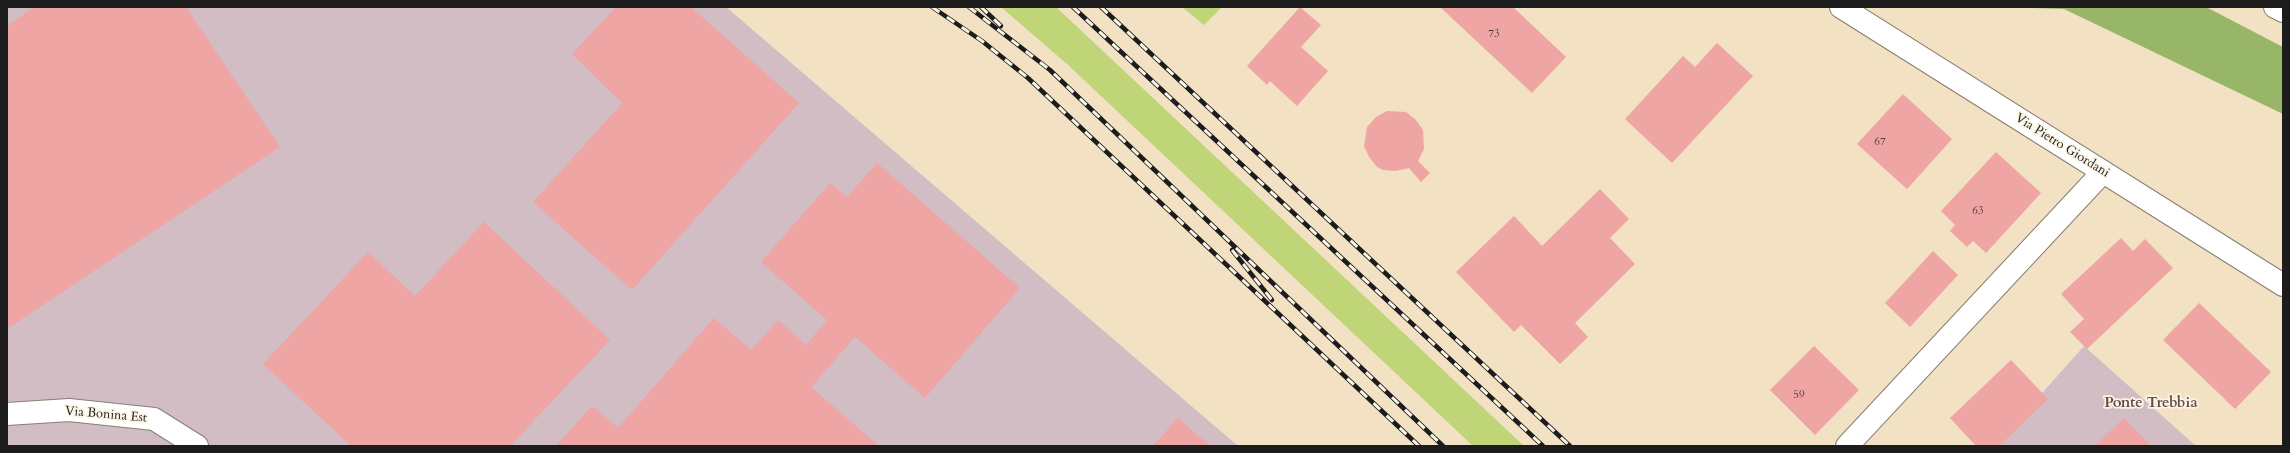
<!DOCTYPE html>
<html>
<head>
<meta charset="utf-8">
<style>
  body { margin:0 }
  #map { position:relative; width:2290px; height:453px; overflow:hidden; background:#f2e1c3; font-family:Cardo,serif }
  canvas { display:block }
  .frame { position:absolute; inset:0; border:8px solid #1c1c1c; pointer-events:none }
</style>
</head>
<body>
<div id="map">
<canvas width="2290" height="453"></canvas>
<div class="frame"></div>
</div>
<script>
const ctx = document.querySelector('canvas').getContext('2d');
ctx.lineJoin = 'round';
function fillPath(path, color) {
  ctx.fillStyle = color;
  ctx.fill(path, 'evenodd');
}
function shape(rows) {
  const path = new Path2D();
  for (const r of rows) {
    path.moveTo(r[0], r[1]);
    for (let i = 2; i < r.length; i += 2) path.lineTo(r[i], r[i + 1]);
  }
  return path;
}
function trace(path, color, width, dash) {
  ctx.strokeStyle = color;
  ctx.lineWidth = width;
  ctx.lineCap = dash ? 'butt' : 'round';
  ctx.setLineDash(dash || []);
  ctx.stroke(path);
}
function label(font, color, halo, rows, align = 'center') {
  ctx.font = font + ' Cardo,serif';
  ctx.lineWidth = 3.5;
  ctx.setLineDash([]);
  ctx.textBaseline = 'middle';
  ctx.strokeStyle = halo;
  ctx.fillStyle = color;
  for (const [text, x, y, turn = 0] of rows) {
    ctx.save();
    ctx.translate(x, y);
    ctx.rotate((+turn || 0) * Math.PI / 180);
    ctx.textAlign = isNaN(turn) ? turn : align;
    if (halo) ctx.strokeText(text, 0, 0);
    ctx.fillText(text, 0, 0);
    ctx.restore();
  }
}
fillPath(shape([
  [7,7,726,7,1238,446,7,446],
  [2084,346,2196,446,1995,446]
]), '#d2bdc5');
fillPath(shape([
  [1001,7,1056,7,1524,446,1473,446,1067,64],
  [1182,7,1222,7,1204,25]
]), '#c0d478');
fillPath(shape([
  [2001,7,2206,7,2283,47,2283,114,2064,9]
]), '#98b668');
fillPath(shape([
  [34,7,186,7,280,147,7,329,7,26],
  [616,7,691,7,799,103,632,290,533,202,622,103,572,54],
  [1300,7,1321,25,1301,47,1328,71,1297,106,1270,81,1267,85,1247,66],
  [1440,7,1513,7,1566,57,1532,93],
  [1717,43,1753,76,1672,163,1625,119,1683,56,1695,67],
  [1903,94,1952,139,1907,189,1857,144],
  [1387,111,1406,112,1416,120,1423,130,1424,149,1418,161,1430,173,1421,182,1409,168,1396,171,1383,170,1377,167,1369,157,1364,146,1367,127,1376,117],
  [1996,152,2041,193,1986,253,1973,241,1967,247,1950,231,1955,225,1941,211],
  [877,163,1020,288,925,398,855,337,811,387,879,446,556,446,592,406,618,428,714,318,751,350,778,320,806,345,827,320,761,262,830,183,847,197],
  [1600,189,1629,219,1610,238,1635,264,1575,323,1588,337,1560,364,1521,325,1514,332,1456,272,1514,216,1542,246],
  [484,222,610,340,510,446,351,446,263,364,368,252,415,296],
  [2121,238,2133,251,2145,239,2173,268,2087,349,2070,332,2084,319,2061,294],
  [1933,251,1958,275,1910,327,1885,303],
  [2199,303,2271,372,2235,409,2163,340],
  [1814,346,1859,390,1815,435,1770,390],
  [2011,360,2048,399,1999,446,1976,446,1950,418],
  [1178,418,1210,446,1153,446],
  [2124,418,2151,446,2095,446,2104,437]
]), '#eea5a4');
const minor = shape([
  [1841,7,2283,285],
  [7,414,69,410,154,419,197,446],
  [1847,446,2103,172]
]);
const major = shape([
  [2275,7,2283,11]
]);
trace(minor, '#877e70', 24);
trace(major, '#877e70', 24);
trace(minor, '#fff', 22);
trace(major, '#fff', 22);
const rail = shape([
  [932,7,982,41,1028,78,1419,446],
  [969,7,1050,70,1443,446],
  [981,7,1001,26],
  [1073,7,1543,446],
  [1101,7,1570,446],
  [1232,250,1272,300]
]);
trace(rail, '#1c1c1c', 4.5);
trace(rail, '#fcf5e5', 3, [9]);
label('11px', '#503e3e', null, [
  ["73",1494,34],
  ["67",1880,142],
  ["63",1978,211],
  ["59",1799,395]
]);
label('13px', '#1c1c1c', '#fcf5e5', [
  ["Via Pietro Giordani",2062,146,32],
  ["Via Bonina Est",106,415,5]
]);
label('bold 15px', '#664c4c', '#fcf5e5', [
  ["Ponte Trebbia",2151,404]
]);
</script>
</body>
</html>
